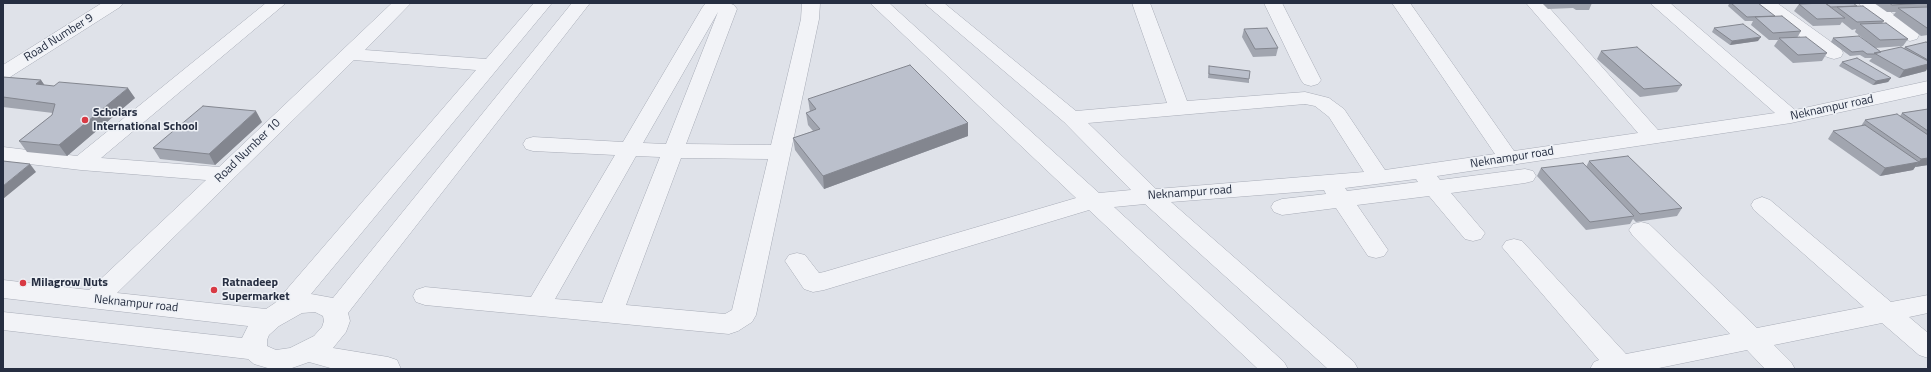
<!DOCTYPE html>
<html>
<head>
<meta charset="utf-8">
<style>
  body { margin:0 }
  #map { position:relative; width:1931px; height:372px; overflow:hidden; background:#dfe2e9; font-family:"Titillium Web",sans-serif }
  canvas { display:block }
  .frame { position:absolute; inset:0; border:4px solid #262e41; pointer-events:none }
</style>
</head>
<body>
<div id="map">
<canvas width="1931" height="372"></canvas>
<div class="frame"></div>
</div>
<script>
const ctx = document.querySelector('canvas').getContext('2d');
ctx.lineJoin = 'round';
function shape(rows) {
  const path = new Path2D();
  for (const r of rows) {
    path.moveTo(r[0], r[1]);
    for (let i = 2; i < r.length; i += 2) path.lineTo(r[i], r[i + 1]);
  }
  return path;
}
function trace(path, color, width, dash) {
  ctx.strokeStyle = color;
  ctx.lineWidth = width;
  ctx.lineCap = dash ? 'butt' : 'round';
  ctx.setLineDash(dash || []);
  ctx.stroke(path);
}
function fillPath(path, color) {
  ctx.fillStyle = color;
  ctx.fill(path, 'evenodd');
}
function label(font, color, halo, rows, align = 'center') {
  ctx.font = font + ' "Titillium Web",sans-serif';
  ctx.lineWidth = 3;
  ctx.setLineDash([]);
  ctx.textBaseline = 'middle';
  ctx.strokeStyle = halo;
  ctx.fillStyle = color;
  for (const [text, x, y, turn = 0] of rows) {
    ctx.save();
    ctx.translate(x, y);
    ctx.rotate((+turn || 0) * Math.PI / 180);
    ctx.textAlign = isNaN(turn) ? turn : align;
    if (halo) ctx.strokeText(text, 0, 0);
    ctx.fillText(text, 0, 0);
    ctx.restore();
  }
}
const minor = shape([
  [102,3,123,3,120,7,10,77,3,79,3,65,102,3],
  [266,3,286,3,101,158,219,167,392,3,411,3,365,50,486,59,534,3,552,3,311,294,333,298,572,3,590,3,348,313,350,321,346,332,333,348,388,357,397,360,401,369,334,369,309,362,292,368,271,369,254,364,248,359,3,330,3,312,242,338,248,326,3,298,3,280,89,290,206,180,81,170,3,161,3,147,77,156,266,3],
  [354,60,476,70,275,303,266,309,117,293,354,60],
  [315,312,323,316,324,321,322,327,314,336,290,348,276,350,267,346,267,340,269,335,279,326,302,313,315,312],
  [710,3,728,3,734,5,737,9,686,144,771,145,801,19,802,3,820,3,819,19,756,315,752,322,738,331,729,334,425,305,416,302,413,296,416,290,425,287,531,297,615,155,533,151,526,149,523,144,526,139,533,137,623,142,702,8,705,4,710,3],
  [718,12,666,144,643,143,718,12],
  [636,156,660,157,602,303,555,299,636,156],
  [681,158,768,159,732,310,725,314,626,305,681,158],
  [870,3,889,3,1099,193,1131,190,1064,122,924,3,944,3,1076,111,1167,103,1132,3,1150,3,1187,101,1305,92,1329,98,1344,109,1385,170,1495,154,1392,3,1410,3,1514,151,1638,133,1526,3,1545,3,1658,130,1775,113,1650,3,1670,3,1795,110,1928,81,1928,93,1791,123,1437,176,1440,180,1525,169,1533,171,1536,176,1533,181,1525,183,1451,193,1485,233,1481,239,1473,241,1465,239,1429,196,1357,205,1388,250,1384,256,1376,258,1368,256,1336,208,1282,215,1274,212,1271,207,1274,202,1282,199,1326,194,1324,190,1171,202,1354,362,1358,369,1328,369,1145,204,1114,207,1284,362,1288,369,1258,369,1089,210,824,290,813,292,804,289,785,261,789,255,797,253,805,255,819,273,824,272,1076,198,870,3],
  [1305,104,1315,106,1329,117,1364,172,1156,189,1088,123,1305,104],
  [1416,179,1418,182,1347,191,1345,188,1416,179],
  [1264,3,1282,3,1321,80,1318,84,1311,86,1304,84,1301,80,1264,3],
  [1757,3,1777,3,1841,49,1843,53,1841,57,1834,59,1827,57,1760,7,1757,3],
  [1858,3,1878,3,1917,31,1919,35,1917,39,1910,41,1903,39,1858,3],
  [1762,197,1770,200,1891,302,1928,295,1928,313,1909,317,1928,333,1928,358,1919,355,1882,323,1774,345,1791,362,1795,369,1765,369,1747,350,1654,369,1590,369,1594,362,1599,360,1502,247,1506,241,1514,239,1522,241,1626,354,1730,334,1633,236,1629,230,1633,224,1641,222,1649,224,1757,328,1864,307,1754,210,1751,205,1754,200,1762,197]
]);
trace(minor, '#a8acb7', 1);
fillPath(minor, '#f2f3f7');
fillPath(shape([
  [1542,3,1592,3,1589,10,1576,10,1573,8,1548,9],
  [1723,3,1758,3,1774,16,1801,31,1797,38,1827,53,1822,61,1793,63,1774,46,1778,40,1769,40,1751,25,1753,21,1745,21,1728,6,1729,4,1725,4],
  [1874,3,1928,3,1928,35,1921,36,1893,15,1896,12,1887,12],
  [1799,4,1857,6,1884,21,1882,23,1908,39,1903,46,1875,48,1881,52,1904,48,1905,47,1928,43,1928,70,1926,69,1926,71,1899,78,1869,61,1872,58,1865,58,1860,55,1850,56,1831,42,1833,38,1870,44,1855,32,1856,29,1852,30,1842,22,1840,25,1813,26,1794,11],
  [1714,28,1758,41,1730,45,1712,32],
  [1244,29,1278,48,1276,56,1253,57,1242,37],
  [1601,51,1682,85,1677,92,1640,97,1597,59],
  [1842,62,1891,78,1888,82,1873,85,1839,66],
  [1209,66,1249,79,1249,83,1208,78],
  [3,77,41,80,44,85,135,98,67,156,27,152,19,141,52,115,53,113,3,107],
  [808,99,968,123,968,136,824,189,795,150,793,138,813,131,808,125,806,113,810,112],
  [1928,109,1928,165,1915,167,1913,170,1880,176,1828,139,1833,131,1861,126,1865,120,1900,116,1902,113],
  [262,122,215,165,160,159,153,148],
  [1589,161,1682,208,1677,216,1636,222,1633,219,1630,224,1586,230,1537,176,1541,168,1586,167]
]), '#a1a5af');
fillPath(shape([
  [1761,37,1758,41,1730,45,1732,41],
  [1928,64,1928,67,1926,71,1899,78,1904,70],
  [1891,78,1888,82,1873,85,1876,81],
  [41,80,48,90,36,84],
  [128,88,135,98,67,156,59,145],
  [256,111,262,122,215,165,209,154],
  [968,123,968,136,824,189,823,176],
  [1928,158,1928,165,1915,167,1921,159],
  [1919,162,1913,170,1880,176,1885,168],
  [30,164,36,172,3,199,3,186]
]), '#83868f');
const building = shape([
  [1731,3,1758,3,1775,16,1747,17,1731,3],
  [1825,3,1845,18,1817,19,1799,4,1825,3],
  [1825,3,1853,3,1857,6,1831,7,1825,3],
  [1889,3,1926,3,1892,5,1889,3],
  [1863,6,1884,21,1857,22,1837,7,1863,6],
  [1928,7,1928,28,1927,28,1898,8,1928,7],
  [1782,16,1801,31,1773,33,1755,17,1782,16],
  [1886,23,1908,39,1880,40,1860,24,1886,23],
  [1743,24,1761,37,1732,41,1714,28,1743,24],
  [1267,28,1278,48,1255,49,1244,29,1267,28],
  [1859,36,1881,52,1874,54,1867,54,1863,51,1852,52,1833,38,1859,36],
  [1806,37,1827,53,1798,55,1779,38,1806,37],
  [1926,42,1928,43,1928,60,1905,47,1926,42],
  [1637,47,1682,85,1644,89,1601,51,1637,47],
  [1901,47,1928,61,1928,64,1904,70,1874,53,1901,47],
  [1857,58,1891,78,1876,81,1842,62,1857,58],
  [910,65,968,123,823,176,793,138,820,129,806,113,816,109,808,99,910,65],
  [1209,66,1250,71,1249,79,1209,74,1209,66],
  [3,77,41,80,36,84,54,86,59,82,128,88,59,145,19,141,52,115,55,104,3,97,3,77],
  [203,106,256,111,209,154,153,148,203,106],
  [1928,109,1928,131,1902,113,1928,109],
  [1897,114,1928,135,1928,158,1921,159,1865,120,1897,114],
  [1865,125,1919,162,1885,168,1833,131,1865,125],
  [1628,156,1682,208,1640,214,1589,161,1628,156],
  [3,161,30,164,3,186,3,161],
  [1583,163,1634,216,1590,222,1541,168,1583,163]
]);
fillPath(building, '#bbc0cc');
trace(building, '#83868f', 1);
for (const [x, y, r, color] of [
  [85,120,4,"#d83a44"],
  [23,283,4,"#d83a44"],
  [214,290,4,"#d83a44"]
]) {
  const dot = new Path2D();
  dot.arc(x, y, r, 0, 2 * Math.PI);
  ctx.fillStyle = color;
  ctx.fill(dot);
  trace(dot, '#eef1f6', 1.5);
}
label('12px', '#262e41', '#eef1f6', [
  ["Road Number 9",59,38,-32],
  ["Neknampur road",1832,108,-12],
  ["Road Number 10",248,151,-44],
  ["Neknampur road",1512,158,-9],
  ["Neknampur road",1190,193,-4],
  ["Neknampur road",136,304,6]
]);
label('bold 12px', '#262e41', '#eef1f6', [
  ["Scholars",93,113],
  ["International School",93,127],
  ["Milagrow Nuts",31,283],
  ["Ratnadeep",222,283],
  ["Supermarket",222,297]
], 'left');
</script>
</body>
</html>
